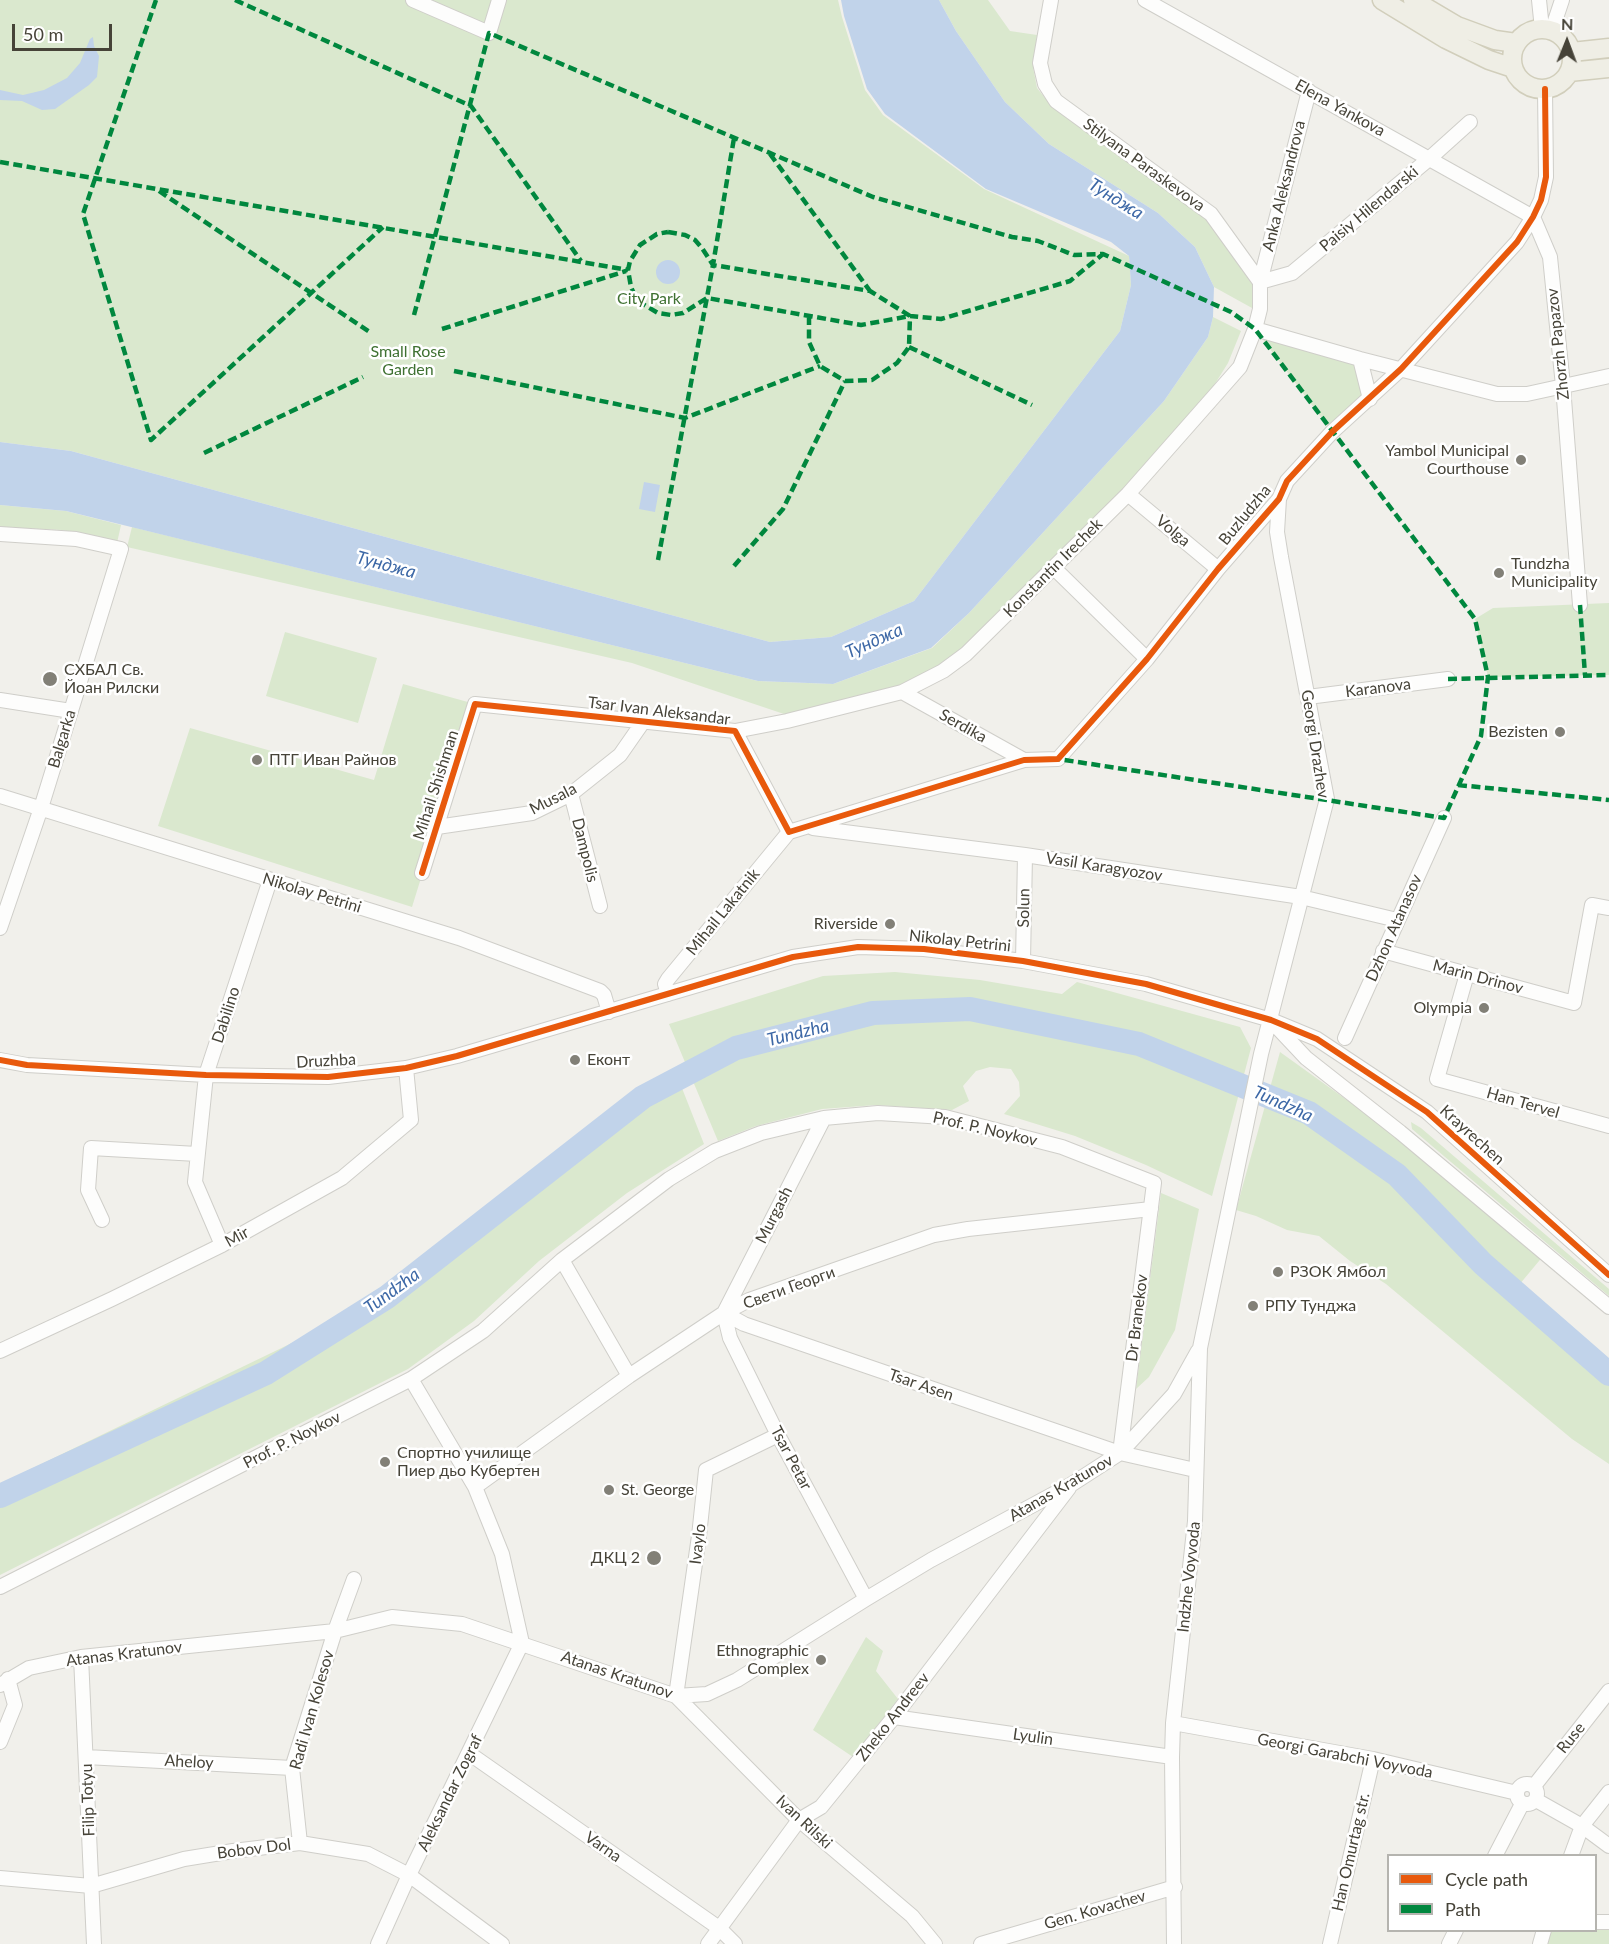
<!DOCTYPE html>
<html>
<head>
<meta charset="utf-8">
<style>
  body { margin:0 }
  #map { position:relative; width:1609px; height:1944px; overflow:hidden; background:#f1f0eb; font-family:Lato,sans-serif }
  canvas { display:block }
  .legend { position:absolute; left:1387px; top:1854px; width:210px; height:78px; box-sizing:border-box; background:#fff; border:2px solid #b5b4af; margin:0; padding:8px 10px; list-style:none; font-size:18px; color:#464338 }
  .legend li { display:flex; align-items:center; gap:12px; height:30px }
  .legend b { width:30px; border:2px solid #b5b4af }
  .north { position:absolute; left:1537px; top:12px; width:60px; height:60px; -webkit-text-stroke:4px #fff; paint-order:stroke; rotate:1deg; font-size:16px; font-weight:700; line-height:24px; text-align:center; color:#464338 }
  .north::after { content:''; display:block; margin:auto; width:21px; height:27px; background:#464338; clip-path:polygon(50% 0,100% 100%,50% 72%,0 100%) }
  .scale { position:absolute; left:12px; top:24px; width:100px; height:27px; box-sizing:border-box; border:3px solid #464338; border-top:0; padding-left:8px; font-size:18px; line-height:21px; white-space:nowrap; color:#464338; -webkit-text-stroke:4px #fff; paint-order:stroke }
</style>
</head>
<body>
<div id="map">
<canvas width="1609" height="1944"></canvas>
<ul class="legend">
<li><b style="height:8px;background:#e8590c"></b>Cycle path</li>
<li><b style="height:8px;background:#00873e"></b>Path</li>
</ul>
<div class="north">N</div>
<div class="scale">50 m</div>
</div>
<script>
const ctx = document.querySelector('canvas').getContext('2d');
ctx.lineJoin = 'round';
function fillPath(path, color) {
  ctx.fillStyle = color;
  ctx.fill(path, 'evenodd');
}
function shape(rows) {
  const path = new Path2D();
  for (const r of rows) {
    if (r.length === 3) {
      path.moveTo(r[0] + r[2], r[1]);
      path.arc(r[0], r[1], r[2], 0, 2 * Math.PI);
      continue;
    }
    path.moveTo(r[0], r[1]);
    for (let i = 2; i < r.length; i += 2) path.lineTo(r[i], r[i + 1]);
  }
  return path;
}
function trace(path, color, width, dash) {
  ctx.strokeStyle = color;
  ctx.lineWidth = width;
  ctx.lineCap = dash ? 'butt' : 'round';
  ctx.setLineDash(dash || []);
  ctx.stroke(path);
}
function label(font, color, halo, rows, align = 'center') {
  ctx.font = font + ' Lato,sans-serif';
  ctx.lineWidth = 5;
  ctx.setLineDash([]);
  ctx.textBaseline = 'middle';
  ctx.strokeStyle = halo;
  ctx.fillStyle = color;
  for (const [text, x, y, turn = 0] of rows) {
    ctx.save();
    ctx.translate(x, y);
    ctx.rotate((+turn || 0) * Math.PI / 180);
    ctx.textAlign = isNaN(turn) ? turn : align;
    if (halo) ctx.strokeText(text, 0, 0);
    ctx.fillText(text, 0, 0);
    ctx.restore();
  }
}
fillPath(shape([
  [0,0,838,0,842,17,865,90,883,115,984,189,1129,256,1131,285,1120,331,914,601,831,637,770,642,71,451,0,442],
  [939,0,988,0,1010,31,1037,35,1033,67,1037,88,1053,108,1206,219,1252,284,1252,308,1214,287,1195,247,1158,213,1049,144,1005,102,956,31],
  [1213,317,1241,331,1228,363,1208,395,1126,489,964,650,909,684,787,715,632,663,127,547,132,527,758,681,833,684,932,648,969,613,1164,401,1208,337],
  [1255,329,1360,359,1370,399,1332,432],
  [0,505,66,511,121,525,117,543,62,530,0,527],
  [1609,603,1609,675,1488,677,1475,619,1493,608],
  [285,632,377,658,358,723,266,696],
  [403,684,475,704,412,907,158,826,190,728,374,780],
  [895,972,980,980,1062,994,1077,982,1240,1027,1251,1048,1212,1196,1146,1165,1075,1136,1004,1114,1020,1096,1019,1082,1011,1069,990,1067,976,1071,963,1086,969,1101,952,1110,876,1105,822,1109,756,1126,718,1141,669,1024,823,976],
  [1280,1052,1418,1151,1544,1255,1519,1285,1609,1364,1609,1464,1572,1439,1386,1284,1350,1261,1319,1236,1287,1230,1256,1216,1236,1210],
  [676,1073,704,1144,627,1193,539,1261,474,1321,408,1369,0,1575,0,1484,298,1340,389,1282,636,1092],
  [1411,1122,1421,1128,1609,1289,1609,1296,1412,1129],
  [1161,1193,1199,1209,1175,1330,1149,1377,1136,1389],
  [866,1637,883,1651,876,1671,898,1699,853,1757,813,1730],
  [1596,1922,1609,1922,1609,1944,1540,1944,1544,1931,1596,1930]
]), '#dae8ce');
fillPath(shape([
  [841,0,939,0,956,31,1005,102,1049,144,1158,213,1195,247,1214,287,1213,317,1208,337,1164,401,969,613,931,648,833,684,758,681,66,511,0,505,0,442,71,451,770,642,831,637,914,601,1120,331,1131,285,1129,256,1111,242,986,189,885,114,867,89,844,16],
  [93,37,94,46,99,56,97,77,89,85,55,109,42,110,22,101,0,100,0,90,23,95,44,90,67,78,80,63,90,39],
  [668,272,12],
  [644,482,660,485,655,512,639,509]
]), '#c1d3ea');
trace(shape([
  [0,1496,266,1373,387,1297,643,1097,736,1048,873,1013,970,1009,1139,1044,1309,1113,1397,1175,1483,1264,1609,1374]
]), '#c1d3ea', 24);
const minor = shape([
  [413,0,489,33,499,0],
  [1145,0,1533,217],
  [1539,0,1542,29],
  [1552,30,1562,0],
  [1533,217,1550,257,1563,386,1580,605],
  [1260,282,1292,273,1430,158,1470,122],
  [1260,282,1309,91],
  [1255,329,1360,359,1497,394,1527,394,1609,376],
  [1360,359,1370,399],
  [1128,494,1218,569],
  [0,534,76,539,121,549,41,808,0,928],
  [1054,568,1147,659],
  [902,692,1024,760],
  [1308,697,1448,679],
  [0,700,71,711],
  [735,731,787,721,902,692,943,671,966,654,1128,494,1240,367,1255,329,1260,309,1260,282,1211,214,1056,101,1045,84,1040,63,1051,0],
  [571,794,600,906],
  [0,796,459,938,600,991,604,995,609,1012],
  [437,827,532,813,571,794,620,755,643,722],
  [813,828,1025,855,1301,897,1397,920],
  [422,873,475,704,735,731,789,832,1024,760,1058,759,1147,659,1218,569,1279,499,1287,481,1332,432,1401,369,1517,242,1533,217,1541,200,1546,177,1545,89],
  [1383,951,1574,1003,1592,905,1609,908],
  [1023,961,1025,855],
  [1467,974,1437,1079,1609,1126],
  [668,994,665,984,668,979,789,832],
  [1274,1024,1306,1058,1400,1132,1609,1307],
  [1345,1038,1444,818],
  [0,1060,27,1065,206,1075,328,1077,406,1068,457,1056,793,957,858,947,924,949,1023,961,1146,984,1271,1020,1317,1039,1427,1112,1609,1275],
  [102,1220,88,1190,91,1148,197,1154],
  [222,1245,195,1182,206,1075,270,880],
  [562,1260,629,1376],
  [724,1313,744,1324,1120,1453,1195,1470],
  [724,1313,730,1338,778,1435,866,1599],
  [724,1313,824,1118],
  [0,1351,112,1299,222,1245,342,1178,411,1120,406,1068],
  [778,1435,706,1470,699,1536,676,1696,799,1820,912,1916,935,1944],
  [475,1487,629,1376,724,1313,749,1300,934,1235,968,1229,1151,1209],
  [0,1587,411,1379,483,1331,562,1260,669,1179,715,1151,761,1133,824,1118,878,1113,945,1117,1062,1147,1154,1183,1120,1453],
  [81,1657,94,1944],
  [0,1685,29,1668,81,1657,335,1631,392,1617,462,1624,676,1696,707,1694,737,1680,866,1599,931,1560,1072,1484,1120,1453,1174,1394,1198,1351],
  [894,1717,1172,1757],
  [1173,1723,1373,1759,1517,1793],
  [0,1742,15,1705,8,1679],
  [470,1754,719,1928,735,1944],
  [86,1757,292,1768],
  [1527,1794,10],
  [1534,1786,1609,1691],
  [1536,1800,1582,1826,1609,1846],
  [300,1843,292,1768,335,1631,354,1579],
  [1495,1856,1522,1804],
  [1571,1856,1582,1826,1609,1792],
  [0,1878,91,1886,184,1859,233,1851,300,1843,368,1854,409,1875,502,1944],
  [1596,1922,1609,1922],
  [378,1944,409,1875,522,1643,502,1554,475,1487,411,1379],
  [708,1944,799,1820,821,1807,894,1717,1069,1488],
  [981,1944,1175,1887],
  [1174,1944,1172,1757,1173,1723,1195,1521,1200,1348,1261,1054,1327,799,1281,557,1277,532,1279,499],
  [1330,1944,1373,1759],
  [1449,1944,1456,1930],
  [1540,1944,1544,1930]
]);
const major = shape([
  [1382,0,1446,39,1489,60,1513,68],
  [1413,0,1457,26,1495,40,1516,43],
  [1542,59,30],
  [1572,52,1609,48],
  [1569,72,1609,68]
]);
trace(minor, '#cfcec9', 16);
trace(major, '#d1cebb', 21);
trace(minor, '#fdfdfc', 14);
trace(major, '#efeee5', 18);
trace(shape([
  [156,0,83,214,151,440,383,227],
  [235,0,471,106,581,261],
  [770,154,870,291],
  [0,162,628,270],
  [159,191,371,333],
  [668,232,685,235,695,240,702,248,713,265,870,291,910,316,861,325,707,298,683,313,671,315,658,313,641,303,635,296,631,287,628,270,630,261,640,245,657,234,668,232],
  [414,315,489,33,873,197,1012,237,1038,241,1074,255,1103,254,1231,312,1255,329,1475,619,1488,677,1481,736,1444,818,1058,759],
  [809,316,809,342,820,366,845,381,872,380,897,363,909,347,910,316,941,319,1070,281,1103,254],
  [442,329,626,271],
  [909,347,1032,405],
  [454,371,685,418,820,366],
  [204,453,363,377],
  [658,560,713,265,734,138],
  [734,566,783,509,845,381],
  [1580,605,1585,675],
  [1448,679,1609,675],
  [1458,785,1609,800]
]), '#00873e', 4.5, [9, 4.5]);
trace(shape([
  [422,873,475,704,735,731,789,832,1024,760,1058,759,1147,659,1218,569,1279,499,1287,481,1332,432,1401,369,1517,242,1533,217,1541,200,1546,177,1545,89],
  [0,1060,27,1065,206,1075,328,1077,406,1068,457,1056,793,957,858,947,924,949,1023,961,1146,984,1271,1020,1317,1039,1427,1112,1609,1275]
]), '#e8590c', 6);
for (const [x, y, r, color] of [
  [1521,460,6,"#828077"],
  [1499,573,6,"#828077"],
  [50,679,8,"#828077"],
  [1560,732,6,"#828077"],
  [257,760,6,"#828077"],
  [890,924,6,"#828077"],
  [1484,1008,6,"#828077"],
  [575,1060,6,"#828077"],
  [1278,1272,6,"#828077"],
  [1253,1306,6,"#828077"],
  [385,1462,6,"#828077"],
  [609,1490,6,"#828077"],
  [654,1558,8,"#828077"],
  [821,1660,6,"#828077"]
]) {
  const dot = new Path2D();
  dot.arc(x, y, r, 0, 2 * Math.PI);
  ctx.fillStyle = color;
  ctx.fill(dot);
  trace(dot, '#fff', 2);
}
label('16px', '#464338', '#fff', [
  ["Elena Yankova",1340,108,29],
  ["Stilyana Paraskevova",1144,165,36],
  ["Anka Aleksandrova",1284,186,-76],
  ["Paisiy Hilendarski",1369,209,-40],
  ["Zhorzh Papazov",1558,344,-96],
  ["Buzludzha",1245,515,-51],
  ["Volga",1173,531,40],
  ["Konstantin Irechek",1053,568,-45],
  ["Karanova",1378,688,-7],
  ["Tsar Ivan Aleksandar",659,711,7],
  ["Serdika",963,726,29],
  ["Balgarka",62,739,-73],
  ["Georgi Drazhev",1315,744,81],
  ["Mihail Shishman",436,785,-72],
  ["Musala",553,799,-27],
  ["Dampolis",585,850,76],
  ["Vasil Karagyozov",1104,867,9],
  ["Nikolay Petrini",312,893,17],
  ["Solun",1024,908,-89],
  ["Mihail Lakatnik",723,912,-51],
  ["Dzhon Atanasov",1394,928,-66],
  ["Nikolay Petrini",960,941,6],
  ["Marin Drinov",1478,977,15],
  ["Dabilino",226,1015,-72],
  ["Druzhba",326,1061,-3],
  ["Han Tervel",1523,1103,16],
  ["Prof. P. Noykov",985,1129,13],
  ["Krayrechen",1472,1135,42],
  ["Murgash",774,1215,-63],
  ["Mir",237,1237,-29],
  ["Свети Георги",789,1288,-20],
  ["Dr Branekov",1137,1318,-83],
  ["Tsar Asen",921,1385,19],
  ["Prof. P. Noykov",292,1440,-27],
  ["Tsar Petar",791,1458,62],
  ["Atanas Kratunov",1061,1488,-30],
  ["Ivaylo",698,1544,-83],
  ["Indzhe Voyvoda",1189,1577,-84],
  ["Atanas Kratunov",124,1654,-7],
  ["Atanas Kratunov",617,1675,19],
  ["Radi Ivan Kolesov",312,1710,-74],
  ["Zheko Andreev",893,1717,-52],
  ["Lyulin",1033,1737,8],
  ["Ruse",1571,1738,-51],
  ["Georgi Garabchi Voyvoda",1345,1756,11],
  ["Aheloy",189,1762,3],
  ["Aleksandar Zograf",450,1793,-64],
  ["Filip Totyu",88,1800,-92],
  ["Ivan Rilski",804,1822,43],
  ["Varna",603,1847,35],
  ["Bobov Dol",254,1849,-7],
  ["Han Omurtag str.",1351,1852,-77],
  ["Gen. Kovachev",1095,1910,-16]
]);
label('16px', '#3f7132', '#fff', [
  ["City Park",649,299],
  ["Small Rose",408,352],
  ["Garden",408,370]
]);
label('16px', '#464338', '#fff', [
  ["Yambol Municipal",1509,451,"right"],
  ["Courthouse",1509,469,"right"],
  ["Tundzha",1511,564],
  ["Municipality",1511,582],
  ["СХБАЛ Св.",64,670],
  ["Йоан Рилски",64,688],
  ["Bezisten",1548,732,"right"],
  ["ПТГ Иван Райнов",269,760],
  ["Riverside",878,924,"right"],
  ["Olympia",1472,1008,"right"],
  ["Еконт",587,1060],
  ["РЗОК Ямбол",1290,1272],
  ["РПУ Тунджа",1265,1306],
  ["Спортно училище",397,1453],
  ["Пиер дьо Кубертен",397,1471],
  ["St. George",621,1490],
  ["ДКЦ 2",640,1558,"right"],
  ["Ethnographic",809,1651,"right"],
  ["Complex",809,1669,"right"]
], 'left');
label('italic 18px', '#3d68a6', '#fff', [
  ["Тунджа",1116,199,32],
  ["Тунджа",386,565,15],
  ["Тунджа",874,641,-24],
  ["Tundzha",798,1033,-14],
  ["Tundzha",1283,1104,24],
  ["Tundzha",392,1291,-36]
]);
</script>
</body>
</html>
